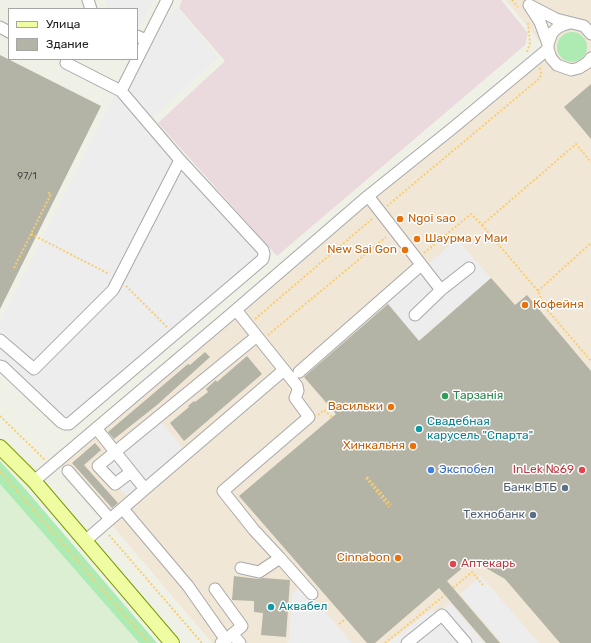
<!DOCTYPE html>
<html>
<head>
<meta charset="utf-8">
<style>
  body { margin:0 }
  #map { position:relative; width:591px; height:643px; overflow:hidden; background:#eff1e7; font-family:Rubik,sans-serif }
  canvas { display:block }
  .legend { position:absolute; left:8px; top:8px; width:130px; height:52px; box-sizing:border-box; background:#fff; border:1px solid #a6a6a6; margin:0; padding:5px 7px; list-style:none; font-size:12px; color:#212121 }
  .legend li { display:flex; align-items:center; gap:8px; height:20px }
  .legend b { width:20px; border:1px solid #a6a6a6 }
</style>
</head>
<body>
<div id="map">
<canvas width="591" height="643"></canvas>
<ul class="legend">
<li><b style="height:5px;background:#effca1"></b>Улица</li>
<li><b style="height:11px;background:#b3b3a6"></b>Здание</li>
</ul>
</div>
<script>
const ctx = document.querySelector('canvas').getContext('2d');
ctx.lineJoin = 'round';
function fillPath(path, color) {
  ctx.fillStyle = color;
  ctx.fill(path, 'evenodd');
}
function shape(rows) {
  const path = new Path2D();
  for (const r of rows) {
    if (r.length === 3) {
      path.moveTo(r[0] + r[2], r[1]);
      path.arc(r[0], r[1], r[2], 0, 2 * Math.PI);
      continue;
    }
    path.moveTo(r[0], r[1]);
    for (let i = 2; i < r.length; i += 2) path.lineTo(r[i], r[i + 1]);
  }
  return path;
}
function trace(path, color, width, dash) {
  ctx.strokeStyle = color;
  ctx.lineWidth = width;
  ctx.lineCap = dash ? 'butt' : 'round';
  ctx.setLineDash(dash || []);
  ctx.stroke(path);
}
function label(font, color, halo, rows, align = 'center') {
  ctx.font = font + ' Rubik,sans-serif';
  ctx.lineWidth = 3;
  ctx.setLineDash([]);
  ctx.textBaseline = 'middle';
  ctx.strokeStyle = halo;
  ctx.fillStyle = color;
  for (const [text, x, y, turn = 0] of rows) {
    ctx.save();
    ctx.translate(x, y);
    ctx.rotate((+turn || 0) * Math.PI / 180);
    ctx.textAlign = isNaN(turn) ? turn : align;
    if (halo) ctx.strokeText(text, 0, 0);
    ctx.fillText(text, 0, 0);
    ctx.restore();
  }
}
fillPath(shape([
  [506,0,591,0,591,643,212,643,61,465,543,46]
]), '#f1e7d7');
fillPath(shape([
  [182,0,501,0,528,33,525,45,277,256,158,123,225,61,179,8]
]), '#ead9dd');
fillPath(shape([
  [0,484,139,643,0,643]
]), '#ddefd3');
fillPath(shape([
  [572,47,15],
  [0,461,27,491,157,643,139,643,0,484]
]), '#aeebb3');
fillPath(shape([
  [106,0,153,0,142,23,137,25,137,9,107,9],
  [177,8,218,58,145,124,267,260,69,428,0,356,0,323,112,100,129,85,162,22],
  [457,239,491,278,419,340,385,301],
  [159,419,183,448,127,497,100,466],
  [481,576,539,643,502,643,460,594],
  [302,585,352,643,287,643,289,641,292,594],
  [450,603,484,643,388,643,432,609,436,615]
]), '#ededed');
fillPath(shape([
  [0,55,101,106,0,309],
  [591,84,591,139,564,107],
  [491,278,515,305,527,295,591,371,591,643,560,643,505,579,472,560,447,581,500,643,486,643,439,588,375,643,367,643,239,496,336,414,304,377,388,304,419,341],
  [205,352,210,357,157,405,114,439,108,432,188,364,190,365],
  [247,356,262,374,184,441,170,423,189,407,188,406,194,401,195,402,208,392,206,389,216,380,217,382],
  [95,443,101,450,84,465,118,503,112,508,72,463],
  [234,576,258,579,263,578,290,580,286,637,261,635,263,613,254,612,254,601,232,600]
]), '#b3b3a6');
const minor = shape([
  [88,0,91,9],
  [529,5,556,19,584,26,591,34],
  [529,5,540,22,548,44],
  [570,23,563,25,557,28,552,33,548,44,548,49,551,58,557,65,571,70,579,68,587,63,591,58],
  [0,27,9,32],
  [137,36,146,40],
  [121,91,167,0],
  [368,196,441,290],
  [236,310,297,386,298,391,295,398,309,417,223,491,254,530,280,558,259,572,241,568],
  [415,315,441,290,469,268],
  [0,340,34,369,113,290,180,160],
  [0,366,3,367,61,422,65,424,69,424,249,271,263,259,264,254,263,250,180,160,121,91,66,63],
  [299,372,421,265],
  [68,471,110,519],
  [131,472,115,484,98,466,257,336],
  [34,481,230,315,368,196,454,127,548,49],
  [145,489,284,370],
  [123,509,188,586,226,640,221,643],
  [85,541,145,489,96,428],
  [280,558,312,594],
  [215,589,242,626,226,640],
  [232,634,240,643],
  [407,643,442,615,466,643]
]);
const major = shape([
  [0,447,34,481,172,643]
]);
trace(minor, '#a8a8a8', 13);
trace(major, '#779d00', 16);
trace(shape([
  [512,0,518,7],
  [527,52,530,43,528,23],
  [387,206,540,78,541,74,540,68],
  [482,225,538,291,544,306,591,361],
  [31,234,109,274],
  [424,253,471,214,482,225,576,144,591,162],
  [14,268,51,194,47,192],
  [126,286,168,328],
  [538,291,591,243],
  [539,310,544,306],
  [255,319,373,218],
  [268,335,386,237],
  [318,415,324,410,332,417],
  [0,416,45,460],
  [0,471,149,643],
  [367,477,391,505],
  [366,478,389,507],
  [109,535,202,643],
  [453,588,472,572,483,585],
  [339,624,346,619],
  [385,643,445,595]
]), '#facd6f', 2, [2, 2]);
trace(minor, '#fff', 11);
trace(major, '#effca1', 14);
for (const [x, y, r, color] of [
  [400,219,4,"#e8710a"],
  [417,239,4,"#e8710a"],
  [405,250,4,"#e8710a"],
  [525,305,4,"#e8710a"],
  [445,396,4,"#2e9e5b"],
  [391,407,4,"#e8710a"],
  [419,429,4,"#0f9aa8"],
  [413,446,4,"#e8710a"],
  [431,470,4,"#3f7fe0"],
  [582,470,4,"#e0444e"],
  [565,488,4,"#5c6f8a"],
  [533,515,4,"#5c6f8a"],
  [398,558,4,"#e8710a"],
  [453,564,4,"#e0444e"],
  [271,607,4,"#0f9aa8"]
]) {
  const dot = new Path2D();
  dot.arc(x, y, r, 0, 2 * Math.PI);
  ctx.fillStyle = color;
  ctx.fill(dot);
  trace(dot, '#fff', 1.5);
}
label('10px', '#464642', null, [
  ["97/1",27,176]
]);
label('12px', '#c56008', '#fff', [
  ["Ngoi sao",408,219,"left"],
  ["Шаурма у Маи",425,239,"left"],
  ["New Sai Gon",397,250],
  ["Кофейня",533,305,"left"],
  ["Васильки",383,407],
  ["Хинкальня",405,446],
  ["Cinnabon",390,558]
], 'right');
label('12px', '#27864d', '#fff', [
  ["Тарзанія",453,396]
], 'left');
label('12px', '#0d838f', '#fff', [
  ["Свадебная",427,422],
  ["карусель \"Спарта\"",427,436],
  ["Аквабел",279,607]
], 'left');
label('12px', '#366cbe', '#fff', [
  ["Экспобел",439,470]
], 'left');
label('12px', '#be3a42', '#fff', [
  ["InLek №69",574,470],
  ["Аптекарь",461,564,"left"]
], 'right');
label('12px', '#4e5e75', '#fff', [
  ["Банк ВТБ",557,488],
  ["Технобанк",525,515]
], 'right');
</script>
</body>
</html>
